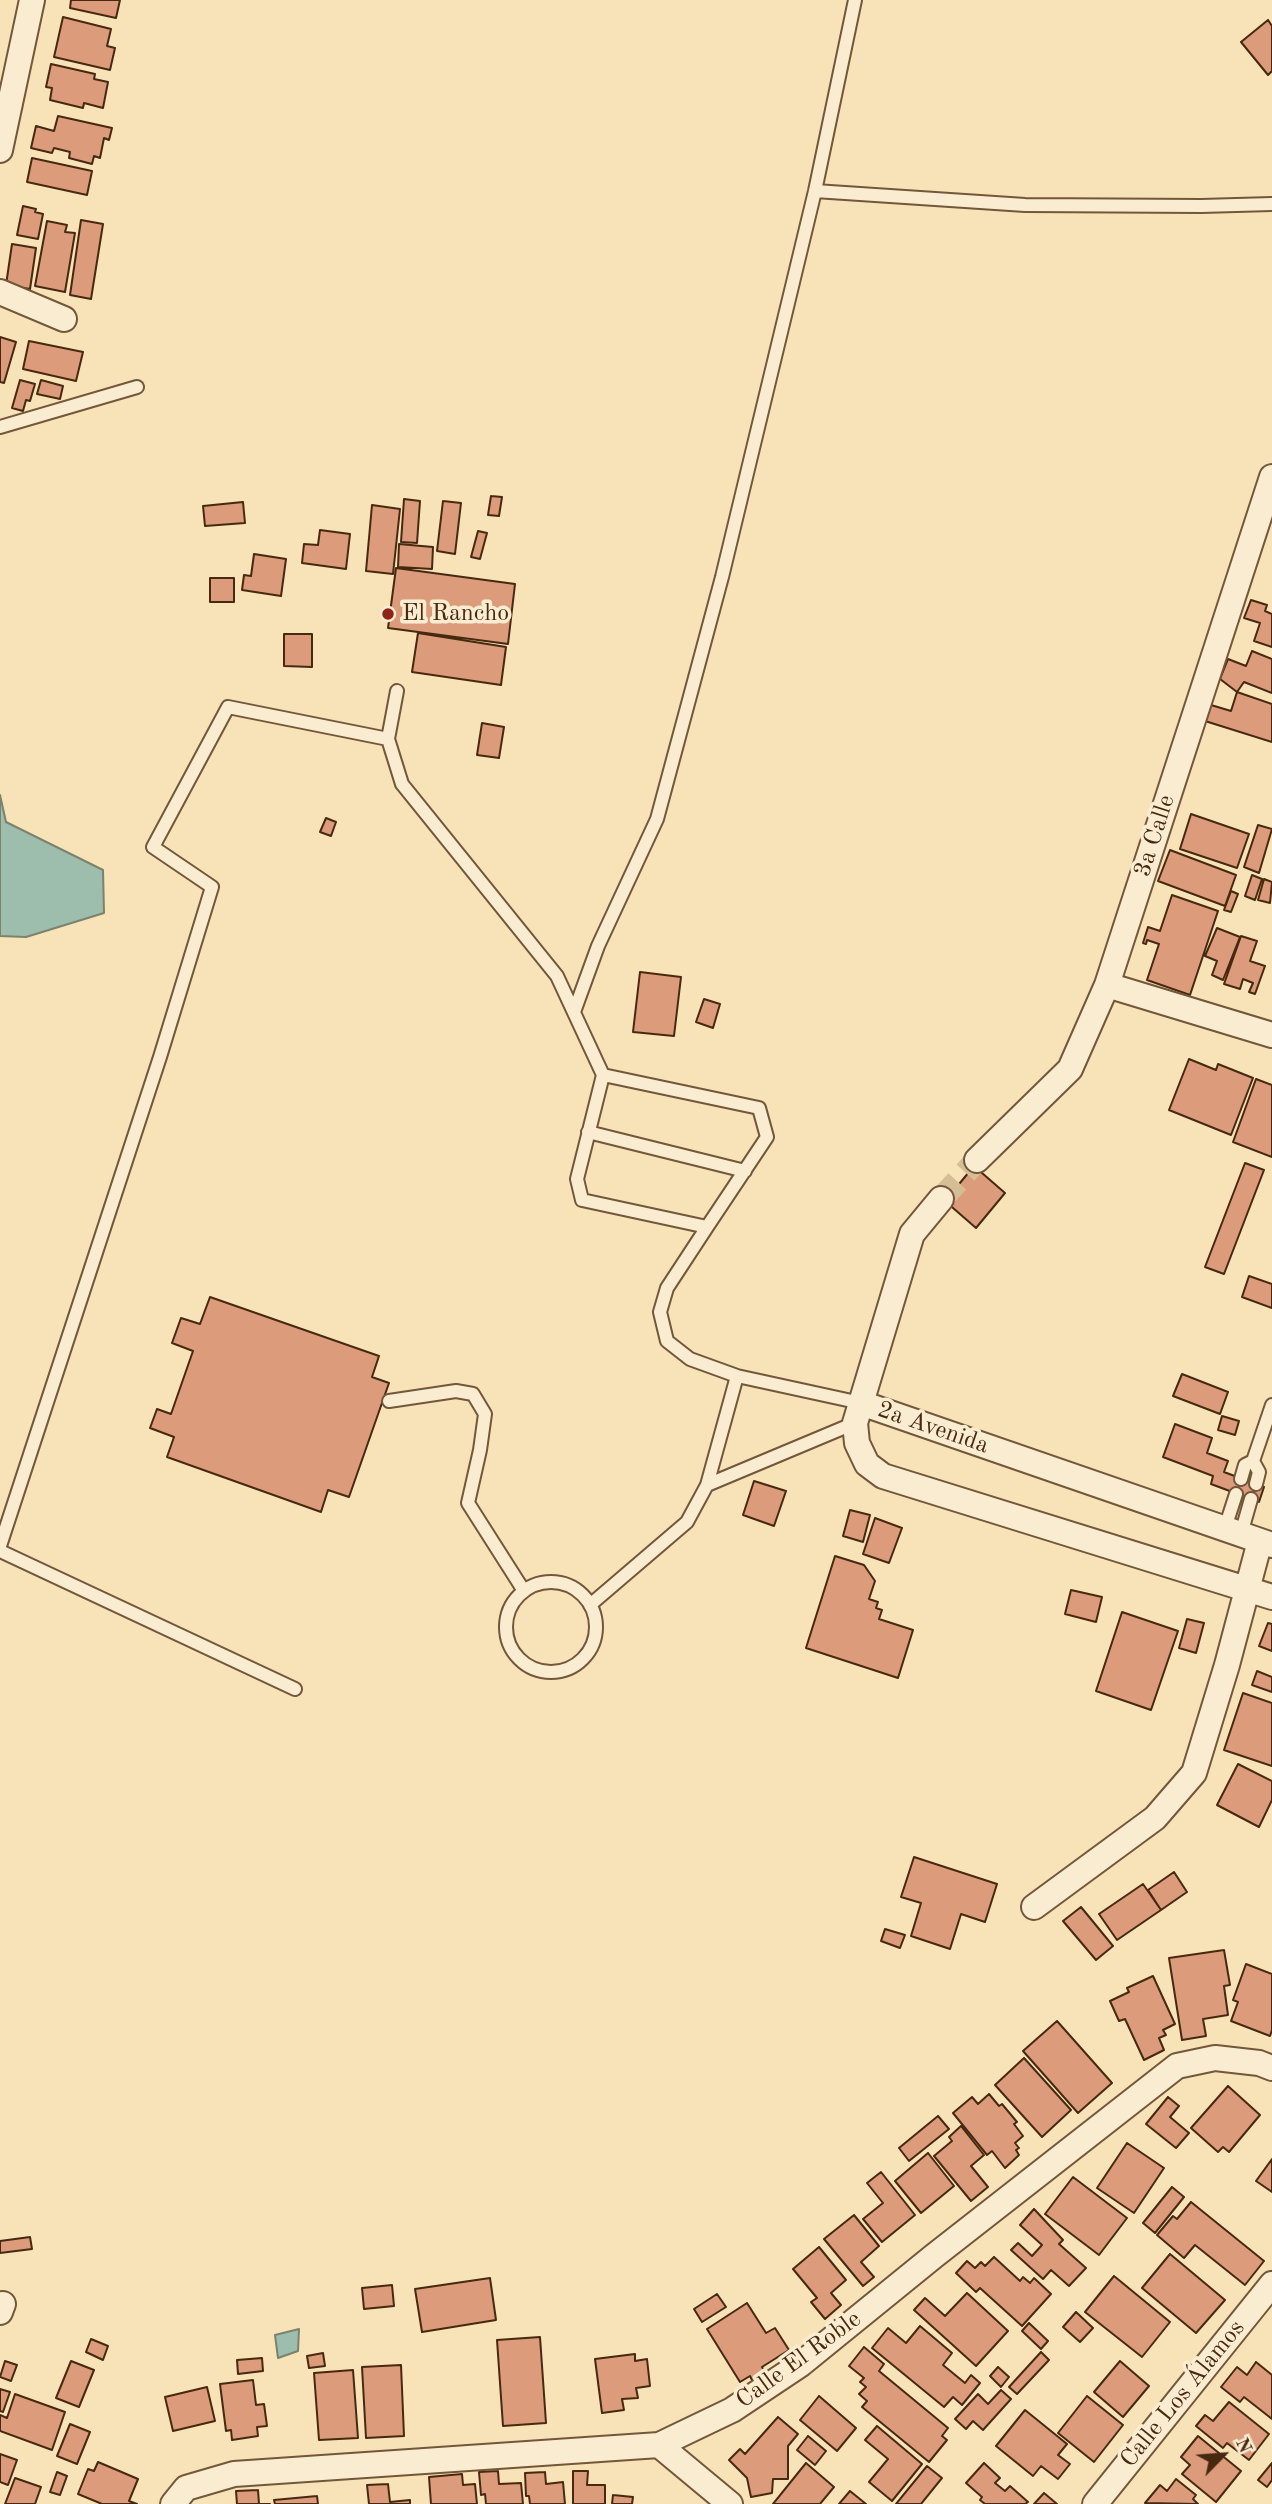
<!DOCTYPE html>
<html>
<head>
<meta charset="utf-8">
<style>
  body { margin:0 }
  #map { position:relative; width:1272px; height:2504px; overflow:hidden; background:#f8e2b7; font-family:"Old Standard TT",serif }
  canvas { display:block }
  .north { position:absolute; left:1188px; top:2420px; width:70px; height:70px; -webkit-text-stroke:5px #faecd0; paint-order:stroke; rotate:65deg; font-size:19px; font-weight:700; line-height:28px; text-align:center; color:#472910 }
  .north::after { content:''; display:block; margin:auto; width:24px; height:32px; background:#472910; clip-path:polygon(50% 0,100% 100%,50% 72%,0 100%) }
</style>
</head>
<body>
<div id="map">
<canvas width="1272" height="2504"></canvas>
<div class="north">N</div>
</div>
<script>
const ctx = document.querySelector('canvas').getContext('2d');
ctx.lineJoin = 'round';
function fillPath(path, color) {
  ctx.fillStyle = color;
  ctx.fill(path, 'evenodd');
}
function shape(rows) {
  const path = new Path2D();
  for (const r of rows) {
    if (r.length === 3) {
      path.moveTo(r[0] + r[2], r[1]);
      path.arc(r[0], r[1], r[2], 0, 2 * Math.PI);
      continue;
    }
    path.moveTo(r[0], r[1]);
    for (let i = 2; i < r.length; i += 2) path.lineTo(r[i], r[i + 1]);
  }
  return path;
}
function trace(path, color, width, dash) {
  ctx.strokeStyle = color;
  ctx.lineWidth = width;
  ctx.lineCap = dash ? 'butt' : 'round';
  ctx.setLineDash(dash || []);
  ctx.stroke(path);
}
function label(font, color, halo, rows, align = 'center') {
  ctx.font = font + ' "Old Standard TT",serif';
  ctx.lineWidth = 7;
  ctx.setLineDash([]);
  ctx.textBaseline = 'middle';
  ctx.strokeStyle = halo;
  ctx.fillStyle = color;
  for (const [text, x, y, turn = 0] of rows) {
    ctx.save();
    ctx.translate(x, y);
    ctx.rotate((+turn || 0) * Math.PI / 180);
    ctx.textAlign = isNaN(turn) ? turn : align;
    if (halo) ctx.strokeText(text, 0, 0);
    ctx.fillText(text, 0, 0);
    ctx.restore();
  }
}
const water = shape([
  [0,795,6,822,103,870,104,913,26,937,0,936,0,795],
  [299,2329,298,2351,278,2358,275,2335,299,2329]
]);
fillPath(water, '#9dbeac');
trace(water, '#7b826e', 2);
const building = shape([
  [71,0,120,0,116,18,70,8,71,0],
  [63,17,111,29,107,46,115,48,110,70,54,57,63,17],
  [1268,20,1272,26,1272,71,1268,75,1241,42,1268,20],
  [51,64,95,74,94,79,108,82,103,108,84,103,83,108,50,100,52,88,46,87,51,64],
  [58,116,112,128,109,140,104,138,100,158,94,156,92,164,69,158,70,152,54,148,52,153,31,148,36,126,54,131,58,116],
  [32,158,92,171,87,195,27,182,32,158],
  [23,206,36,209,35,212,43,214,38,239,17,235,23,206],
  [81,220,103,224,91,299,70,295,81,220],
  [47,221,67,225,65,232,75,233,65,292,35,286,47,221],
  [12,244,36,248,30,289,6,285,12,244],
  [0,337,16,342,4,383,0,382,0,337],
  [29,341,83,352,76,381,23,369,29,341],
  [20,380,35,384,30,401,26,400,23,411,12,408,20,380],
  [41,380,63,386,60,399,37,394,41,380],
  [491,496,502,497,499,516,488,515,491,496],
  [404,499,420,501,417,543,401,542,404,499],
  [443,501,461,503,455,554,437,551,443,501],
  [243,502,245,523,205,526,203,506,243,502],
  [372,505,400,509,393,574,366,571,372,505],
  [320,530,350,534,346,569,302,563,304,544,318,545,320,530],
  [478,531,487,533,480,559,471,557,478,531],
  [399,544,433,547,432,569,398,567,399,544],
  [254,554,286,559,281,596,242,590,244,575,251,576,254,554],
  [396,568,515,584,508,644,388,628,396,568],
  [210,578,234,578,234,602,210,602,210,578],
  [1251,600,1267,605,1265,611,1272,614,1272,647,1254,641,1260,623,1244,618,1251,600],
  [418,633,506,647,501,685,412,672,418,633],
  [284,634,312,634,312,667,284,666,284,634],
  [1252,651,1272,659,1272,693,1244,682,1237,692,1220,679,1228,659,1246,666,1252,651],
  [1237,692,1272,704,1272,742,1205,721,1211,705,1231,711,1237,692],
  [482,723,504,727,499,758,477,755,482,723],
  [1191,814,1249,834,1237,868,1180,849,1191,814],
  [326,818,336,822,331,836,320,832,326,818],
  [1258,825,1272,829,1259,873,1244,867,1258,825],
  [1170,850,1236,875,1225,906,1158,881,1170,850],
  [1252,875,1262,879,1255,900,1245,896,1252,875],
  [1264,879,1272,882,1270,903,1258,900,1264,879],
  [1231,891,1238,894,1231,912,1224,910,1231,891],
  [1172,895,1218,911,1190,995,1147,980,1159,944,1147,940,1146,944,1143,943,1148,927,1160,931,1172,895],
  [1217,928,1240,937,1223,980,1212,975,1217,961,1205,956,1217,928],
  [1241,936,1257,941,1250,961,1265,966,1255,994,1249,992,1253,983,1243,979,1240,989,1224,984,1241,936],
  [640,972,681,977,674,1036,633,1032,640,972],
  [704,999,720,1004,713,1028,696,1022,704,999],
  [1189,1059,1216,1070,1218,1064,1253,1078,1231,1135,1169,1110,1189,1059],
  [1256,1079,1272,1085,1272,1157,1233,1142,1256,1079],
  [1245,1163,1264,1170,1224,1274,1205,1267,1245,1163],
  [974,1166,1005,1193,976,1228,945,1201,974,1166],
  [1249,1276,1272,1284,1272,1308,1242,1297,1249,1276],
  [210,1297,379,1356,372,1377,389,1383,349,1497,328,1490,321,1512,167,1457,174,1437,150,1428,157,1409,171,1414,193,1351,172,1343,181,1318,200,1324,210,1297],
  [1182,1374,1228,1392,1220,1414,1173,1396,1182,1374],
  [1222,1416,1239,1421,1235,1435,1218,1430,1222,1416],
  [1175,1424,1212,1438,1207,1453,1228,1461,1224,1472,1264,1487,1259,1502,1211,1484,1213,1476,1163,1457,1175,1424],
  [754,1481,786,1491,774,1526,743,1515,754,1481],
  [850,1510,870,1515,863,1542,843,1536,850,1510],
  [875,1518,902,1528,889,1563,863,1554,875,1518],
  [835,1556,864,1565,875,1581,869,1599,878,1602,876,1608,882,1610,879,1619,913,1630,898,1678,806,1648,835,1556],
  [1071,1590,1102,1597,1096,1622,1065,1614,1071,1590],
  [1122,1612,1178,1631,1151,1710,1096,1691,1122,1612],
  [1187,1619,1204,1623,1196,1653,1179,1648,1187,1619],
  [1268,1623,1272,1624,1272,1651,1259,1646,1268,1623],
  [1257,1671,1272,1677,1272,1692,1252,1685,1257,1671],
  [1243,1693,1272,1703,1272,1766,1224,1750,1243,1693],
  [1238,1764,1272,1781,1272,1800,1259,1827,1217,1805,1238,1764],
  [914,1857,997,1884,985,1922,961,1914,950,1949,911,1936,921,1903,901,1897,914,1857],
  [1174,1872,1187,1892,1161,1910,1148,1890,1174,1872],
  [1143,1884,1161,1910,1117,1940,1099,1914,1143,1884],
  [1081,1907,1113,1946,1096,1960,1063,1921,1081,1907],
  [885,1929,905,1935,900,1948,881,1941,885,1929],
  [1224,1950,1230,1985,1224,1986,1228,2015,1203,2019,1206,2036,1182,2040,1169,1958,1224,1950],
  [1246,1964,1272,1974,1272,2030,1270,2036,1231,2021,1238,2002,1233,2000,1246,1964],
  [1153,1976,1175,2024,1163,2030,1166,2035,1159,2038,1164,2050,1144,2060,1125,2019,1119,2021,1110,2001,1129,1992,1127,1988,1153,1976],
  [1057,2021,1112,2083,1078,2113,1023,2051,1057,2021],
  [1024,2058,1071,2110,1042,2137,995,2085,1024,2058],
  [1228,2086,1260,2115,1229,2152,1223,2147,1218,2152,1191,2128,1228,2086],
  [989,2094,999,2106,1002,2104,1017,2122,1014,2124,1023,2136,1015,2143,1019,2148,1016,2150,1019,2155,1005,2168,992,2151,987,2155,953,2113,972,2097,978,2104,989,2094],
  [1168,2097,1179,2106,1170,2117,1189,2133,1176,2148,1146,2124,1168,2097],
  [938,2116,949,2129,909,2161,899,2148,938,2116],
  [961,2126,984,2155,971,2166,988,2187,971,2201,934,2156,952,2141,949,2137,961,2126],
  [1127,2143,1164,2168,1134,2213,1097,2188,1127,2143],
  [928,2153,954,2186,921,2213,895,2181,928,2153],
  [1272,2159,1272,2192,1256,2181,1272,2159],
  [881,2172,915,2215,882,2242,863,2219,883,2203,867,2183,881,2172],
  [1073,2177,1127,2218,1099,2255,1045,2214,1073,2177],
  [1172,2187,1184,2197,1155,2233,1143,2223,1172,2187],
  [1191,2202,1264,2261,1245,2285,1195,2245,1184,2258,1157,2235,1173,2216,1177,2219,1191,2202],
  [1034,2209,1063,2240,1059,2244,1086,2268,1069,2286,1051,2270,1043,2279,1011,2250,1018,2243,1032,2256,1042,2245,1020,2225,1034,2209],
  [854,2215,879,2246,861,2262,874,2277,863,2286,824,2239,854,2215],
  [30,2237,32,2249,0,2253,0,2241,30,2237],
  [819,2247,846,2280,831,2293,841,2305,825,2319,811,2302,817,2298,793,2269,819,2247],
  [1170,2254,1225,2300,1196,2333,1142,2288,1170,2254],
  [994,2257,1020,2281,1023,2277,1030,2283,1034,2278,1051,2294,1022,2326,980,2288,976,2292,956,2273,967,2261,975,2268,981,2262,985,2266,994,2257],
  [1114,2276,1170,2322,1142,2357,1085,2312,1114,2276],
  [490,2278,496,2320,422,2332,415,2289,490,2278],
  [392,2285,394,2306,364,2309,362,2288,392,2285],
  [967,2293,1008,2331,976,2366,914,2310,925,2298,945,2316,967,2293],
  [717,2294,726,2307,702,2322,694,2309,717,2294],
  [747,2303,766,2333,775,2328,789,2350,762,2367,765,2372,752,2380,750,2376,740,2382,707,2329,747,2303],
  [1076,2312,1093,2328,1080,2342,1063,2327,1076,2312],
  [1029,2323,1048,2341,1041,2349,1022,2331,1029,2323],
  [920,2326,952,2353,943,2365,965,2383,971,2375,980,2383,962,2405,953,2397,944,2407,872,2348,888,2328,906,2343,920,2326],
  [540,2337,546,2423,503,2426,497,2340,540,2337],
  [91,2339,108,2346,103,2360,86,2352,91,2339],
  [864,2347,884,2364,879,2371,948,2428,942,2436,947,2440,929,2462,862,2407,867,2401,859,2394,866,2387,860,2382,864,2378,849,2366,864,2347],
  [1041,2352,1049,2360,1017,2394,1009,2387,1041,2352],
  [323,2353,325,2366,309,2368,307,2356,323,2353],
  [635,2354,635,2361,647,2359,650,2386,636,2388,638,2398,622,2399,624,2410,602,2413,595,2359,635,2354],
  [262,2358,263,2371,238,2374,237,2360,262,2358],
  [5,2361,17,2365,11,2381,0,2377,5,2361],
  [71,2361,94,2370,79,2407,56,2398,71,2361],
  [1120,2361,1149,2386,1123,2417,1094,2392,1120,2361],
  [1256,2362,1272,2375,1272,2419,1244,2397,1240,2402,1221,2387,1237,2367,1247,2375,1256,2362],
  [401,2365,404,2436,366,2438,362,2367,401,2365],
  [998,2367,1009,2377,1001,2387,990,2376,998,2367],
  [353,2370,358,2438,319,2440,314,2373,353,2370],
  [253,2380,256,2405,264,2404,267,2426,257,2427,258,2436,232,2440,231,2430,226,2431,220,2384,253,2380],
  [207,2387,215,2421,173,2431,165,2397,207,2387],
  [0,2389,10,2392,3,2412,0,2411,0,2389],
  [1001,2390,1011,2399,983,2430,973,2421,966,2429,955,2419,978,2394,988,2404,1001,2390],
  [15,2394,65,2412,52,2450,0,2431,0,2415,7,2418,15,2394],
  [819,2396,856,2428,837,2451,800,2420,819,2396],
  [1087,2396,1123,2425,1094,2462,1058,2433,1087,2396],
  [1229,2402,1269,2434,1249,2460,1227,2443,1223,2448,1196,2426,1205,2415,1213,2421,1229,2402],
  [1025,2410,1067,2444,1058,2455,1070,2464,1058,2479,1041,2466,1033,2476,996,2446,1025,2410],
  [778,2417,798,2434,788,2446,788,2479,773,2479,772,2493,751,2497,747,2478,729,2460,740,2449,745,2454,778,2417],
  [70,2424,90,2432,77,2464,57,2456,70,2424],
  [877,2426,922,2464,892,2501,869,2482,888,2459,865,2440,877,2426],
  [808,2436,826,2451,815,2465,797,2450,808,2436],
  [1198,2436,1241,2471,1216,2502,1182,2474,1190,2465,1181,2457,1198,2436],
  [0,2454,17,2460,8,2485,0,2482,0,2454],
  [98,2462,138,2479,129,2501,137,2504,102,2504,78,2494,88,2469,94,2471,98,2462],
  [806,2463,834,2487,820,2504,773,2504,806,2463],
  [984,2463,1000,2478,995,2483,1005,2491,1010,2486,1028,2502,1025,2504,985,2504,980,2500,982,2497,966,2483,984,2463],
  [1272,2463,1272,2480,1267,2487,1258,2480,1272,2463],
  [927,2466,942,2478,921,2504,896,2504,927,2466],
  [498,2471,499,2484,521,2483,523,2504,486,2504,485,2494,481,2495,479,2472,498,2471],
  [573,2471,588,2471,587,2485,605,2485,605,2504,573,2504,573,2471],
  [57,2472,67,2476,60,2495,50,2492,57,2472],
  [545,2472,546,2484,563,2482,565,2504,530,2504,529,2496,526,2496,525,2473,545,2472],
  [462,2474,463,2485,475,2484,477,2504,431,2504,429,2477,462,2474],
  [15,2478,41,2487,35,2504,5,2504,15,2478],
  [1176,2479,1196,2495,1193,2499,1198,2504,1145,2503,1160,2485,1167,2491,1176,2479],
  [388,2484,390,2502,410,2500,410,2504,369,2504,367,2485,388,2484],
  [258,2490,259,2504,270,2504,237,2504,236,2491,258,2490],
  [850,2491,866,2504,839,2504,850,2491],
  [1044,2493,1057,2504,1034,2504,1044,2493],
  [613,2495,633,2497,632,2504,612,2504,613,2495],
  [317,2496,318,2504,275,2504,274,2500,317,2496]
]);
fillPath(building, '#dc9b7b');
trace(building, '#472910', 2);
trace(shape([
  [941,1199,977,1160]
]), '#d5bd96', 24, [24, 12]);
const service = shape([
  [815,191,1025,205,1201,206,1272,204],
  [0,427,137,387],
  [397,691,388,739,402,784,557,976,603,1075,577,1179,582,1200,707,1227,667,1288,660,1312,667,1341,690,1359,737,1376,861,1403],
  [574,1012,598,946,657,819,722,577,815,191,855,0],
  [603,1075,759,1108,767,1137,707,1227],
  [588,1132,745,1171],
  [389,1401,456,1391,473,1394,485,1414,480,1450,468,1503,524,1591],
  [1253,1461,1259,1472,1256,1484],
  [1241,1479,1245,1465,1253,1461,1272,1405],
  [707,1485,855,1423],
  [1225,1528,1236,1494],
  [1241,1534,1251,1499],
  [0,1546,160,1057,212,887,153,847,228,707,388,739],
  [0,1551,295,1689],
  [551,1627,45],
  [590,1605,687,1522,707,1485,737,1376]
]);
const minor = shape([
  [0,150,32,0],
  [0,292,64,319],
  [1107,985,1272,1035],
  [977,1160,1070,1069,1107,985,1272,477],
  [941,1199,912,1234,855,1423,857,1443,867,1464,883,1476,1272,1597],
  [861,1403,1272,1545],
  [1034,1907,1155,1818,1194,1773,1227,1665,1260,1541],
  [0,2312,3,2304],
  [659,2445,730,2504],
  [173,2504,186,2488,234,2474,659,2445,732,2410,801,2364,934,2256,1177,2066,1215,2058,1259,2063,1272,2068],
  [1095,2504,1272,2284]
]);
trace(service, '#73573a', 16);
trace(minor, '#73573a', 28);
trace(service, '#faecd0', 12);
trace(minor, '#faecd0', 24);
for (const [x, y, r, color] of [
  [388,614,7,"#8f2418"]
]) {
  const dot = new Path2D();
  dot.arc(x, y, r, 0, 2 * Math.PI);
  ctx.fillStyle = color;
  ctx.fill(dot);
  trace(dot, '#faecd0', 2.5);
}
label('24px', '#472910', '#faecd0', [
  ["El Rancho",402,614]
], 'left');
label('24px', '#472910', '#faecd0', [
  ["3a Calle",1155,836,-72],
  ["2a Avenida",933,1428,19],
  ["Calle El Roble",799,2360,-36],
  ["Calle Los Álamos",1183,2394,-51]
]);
</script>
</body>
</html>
